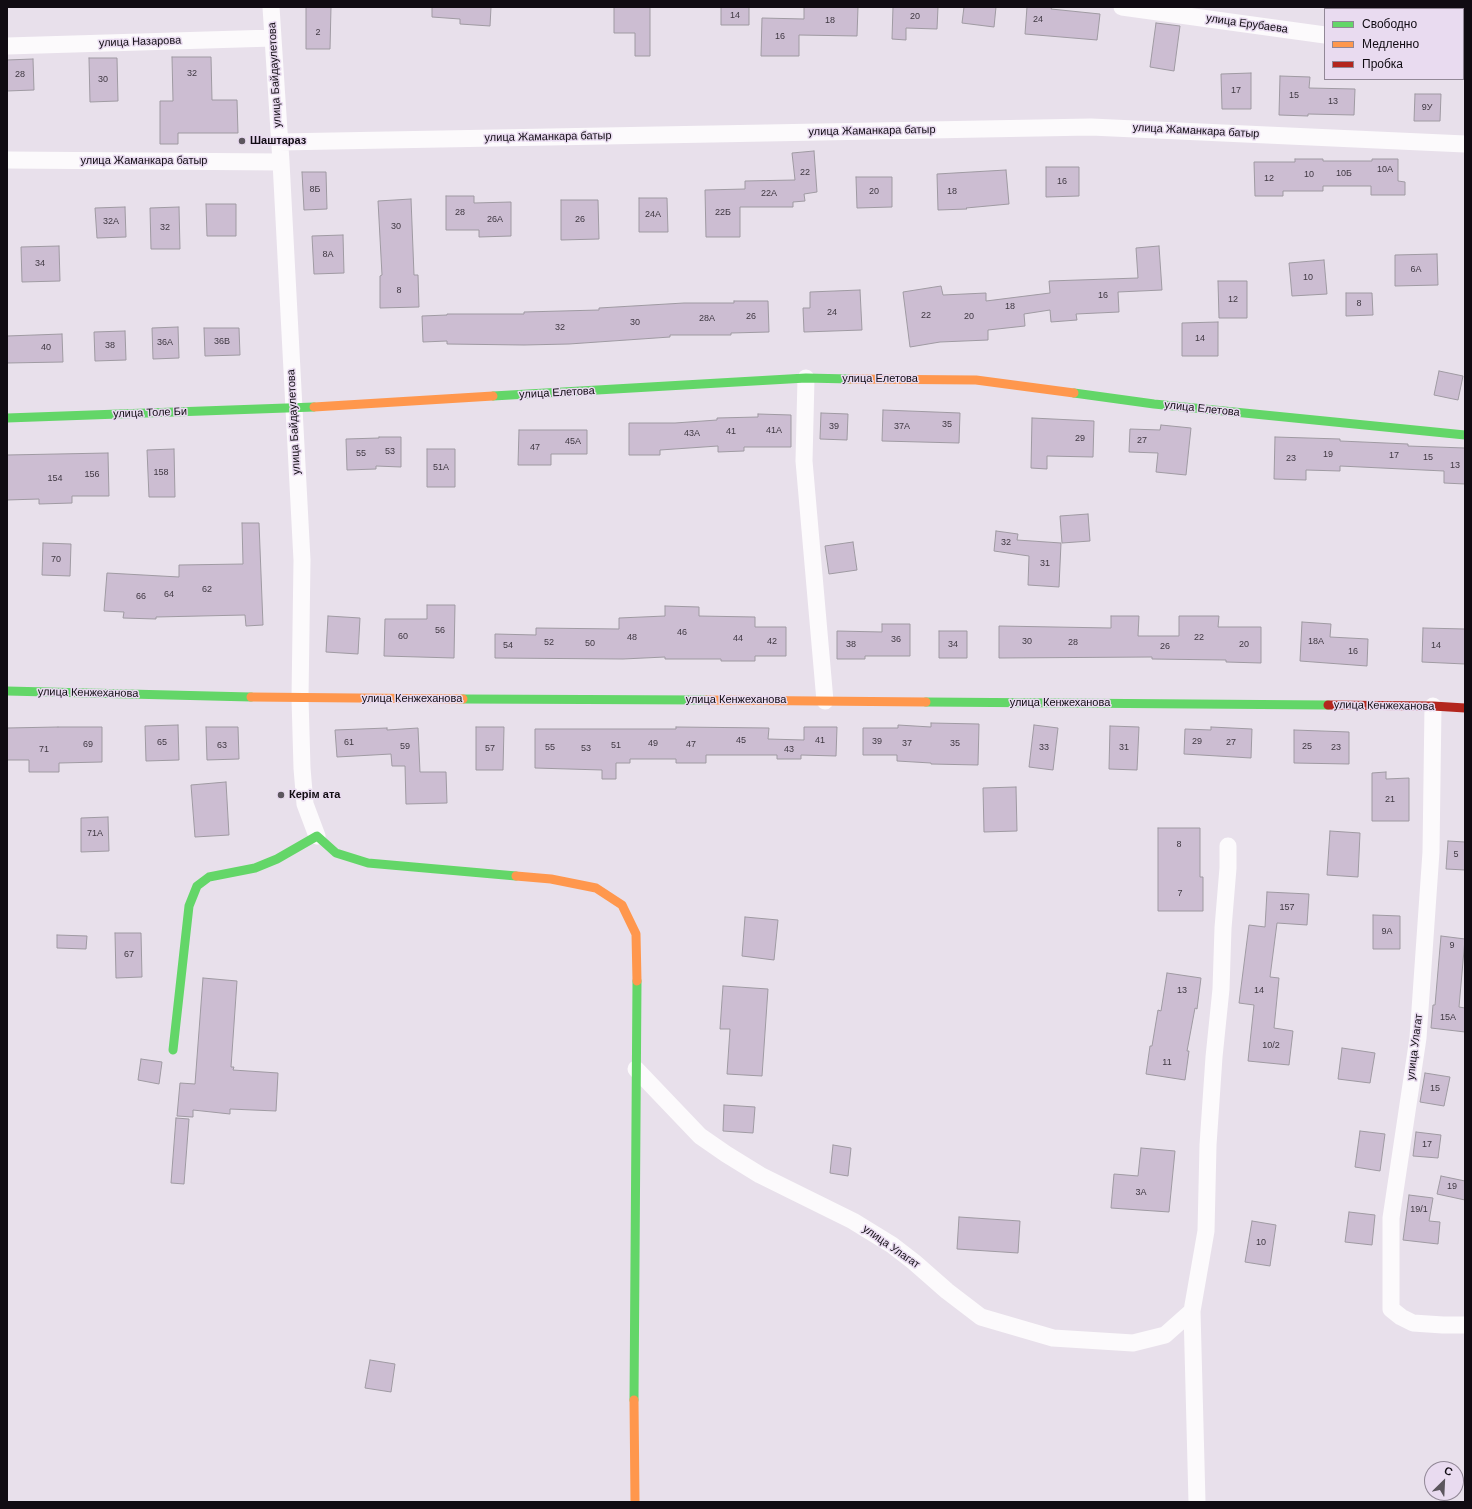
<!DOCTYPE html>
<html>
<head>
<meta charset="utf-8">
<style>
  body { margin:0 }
  #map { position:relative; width:1472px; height:1509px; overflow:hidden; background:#e8e0eb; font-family:Arial,sans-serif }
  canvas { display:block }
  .frame { position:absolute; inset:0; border:8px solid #100b12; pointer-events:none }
  .legend { position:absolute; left:1324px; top:8px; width:140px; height:72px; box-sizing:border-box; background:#e9dbf0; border:1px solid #928897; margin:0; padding:5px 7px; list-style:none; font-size:12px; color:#100b12 }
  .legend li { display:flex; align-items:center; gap:8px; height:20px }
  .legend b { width:20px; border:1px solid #928897 }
  .north { position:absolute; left:1424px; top:1461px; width:40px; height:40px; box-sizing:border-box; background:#e9dbf0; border:1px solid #928897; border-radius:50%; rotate:24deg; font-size:11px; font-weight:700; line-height:16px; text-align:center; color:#100b12 }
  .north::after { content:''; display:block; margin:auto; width:14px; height:18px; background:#5c565e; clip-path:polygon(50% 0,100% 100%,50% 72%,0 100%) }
</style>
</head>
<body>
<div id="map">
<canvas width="1472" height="1509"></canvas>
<div class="frame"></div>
<ul class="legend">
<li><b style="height:5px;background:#63d668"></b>Свободно</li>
<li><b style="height:5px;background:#ff974d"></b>Медленно</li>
<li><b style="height:5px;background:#b3261e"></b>Пробка</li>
</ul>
<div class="north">С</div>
</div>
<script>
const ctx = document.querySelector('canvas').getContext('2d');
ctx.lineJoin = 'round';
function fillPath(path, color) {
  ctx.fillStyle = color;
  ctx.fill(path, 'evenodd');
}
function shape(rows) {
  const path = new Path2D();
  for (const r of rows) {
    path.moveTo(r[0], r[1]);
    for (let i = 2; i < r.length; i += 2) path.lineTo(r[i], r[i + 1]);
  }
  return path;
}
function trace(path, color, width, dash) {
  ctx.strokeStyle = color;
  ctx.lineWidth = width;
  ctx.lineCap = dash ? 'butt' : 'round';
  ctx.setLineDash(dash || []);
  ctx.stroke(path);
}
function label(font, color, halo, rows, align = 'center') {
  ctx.font = font + ' Arial,sans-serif';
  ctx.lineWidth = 3;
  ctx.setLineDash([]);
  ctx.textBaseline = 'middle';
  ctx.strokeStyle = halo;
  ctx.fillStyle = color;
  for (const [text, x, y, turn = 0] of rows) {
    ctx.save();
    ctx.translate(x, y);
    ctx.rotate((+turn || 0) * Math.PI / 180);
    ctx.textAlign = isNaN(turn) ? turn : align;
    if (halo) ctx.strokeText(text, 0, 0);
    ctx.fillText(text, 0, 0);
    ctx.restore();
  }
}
const building = shape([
  [306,7,331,7,330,49,306,49,306,7],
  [432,7,491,7,490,26,460,24,460,19,432,17,432,7],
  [614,7,650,7,650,56,635,56,635,33,614,33,614,7],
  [721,7,749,7,749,25,721,25,721,7],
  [804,7,858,7,857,36,799,35,799,56,761,56,762,18,804,19,804,7],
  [893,7,938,7,937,29,906,28,906,40,892,39,893,7],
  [964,7,996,7,994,27,962,23,964,7],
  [1027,7,1052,7,1051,9,1100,14,1097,40,1025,34,1027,7],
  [1156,23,1180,26,1174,71,1150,67,1156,23],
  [172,57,211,57,212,100,237,100,238,133,178,133,178,144,160,144,160,101,173,101,172,57],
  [89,58,117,58,118,101,90,102,89,58],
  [33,59,34,90,7,91,7,60,33,59],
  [1251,73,1251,109,1222,109,1221,74,1251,73],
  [1280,76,1310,77,1309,88,1355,89,1354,115,1308,114,1308,116,1279,115,1280,76],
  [1415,94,1441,94,1440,121,1414,121,1415,94],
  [814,151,817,192,804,194,805,201,793,202,793,207,740,207,740,237,706,237,705,190,745,189,745,181,795,180,792,153,814,151],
  [1295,159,1323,159,1323,161,1372,161,1372,159,1398,159,1398,181,1405,182,1405,195,1371,195,1371,186,1323,186,1323,191,1283,191,1283,196,1255,196,1254,162,1295,162,1295,159],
  [1046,167,1079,167,1079,196,1046,197,1046,167],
  [1006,170,1009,204,966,208,967,209,938,210,937,174,1006,170],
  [302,172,326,172,327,209,304,210,302,172],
  [856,177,892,177,892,207,857,208,856,177],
  [446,196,474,196,474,203,511,202,511,236,479,237,479,230,446,230,446,196],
  [639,198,667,198,668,232,639,232,639,198],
  [411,199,414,275,418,275,419,307,380,308,380,276,382,275,378,201,411,199],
  [561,200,598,200,599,239,561,240,561,200],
  [206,204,236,204,236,236,207,236,206,204],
  [125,207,126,237,97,238,95,208,125,207],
  [179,207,180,249,151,249,150,208,179,207],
  [343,235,344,273,314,274,312,236,343,235],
  [59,246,60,281,22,282,21,247,59,246],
  [1159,246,1162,290,1118,292,1119,312,1076,314,1077,320,1051,322,1050,310,1024,314,1025,326,988,330,988,340,940,342,910,347,903,292,941,286,943,295,986,293,986,301,1050,293,1049,281,1138,278,1136,248,1159,246],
  [1437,254,1438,285,1395,286,1395,255,1437,254],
  [1324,260,1327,294,1292,296,1289,263,1324,260],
  [1218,281,1247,281,1247,318,1219,318,1218,281],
  [860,290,862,330,804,332,803,308,810,308,810,292,860,290],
  [1346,293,1372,293,1373,315,1346,316,1346,293],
  [734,301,768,301,769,332,731,333,731,335,670,335,670,337,569,344,524,345,447,344,447,341,423,342,422,316,447,315,447,314,524,314,524,312,599,310,599,308,684,303,734,303,734,301],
  [1218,322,1218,356,1182,356,1182,323,1218,322],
  [178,327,179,358,153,359,152,328,178,327],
  [204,328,239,328,240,355,205,356,204,328],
  [125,331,126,360,95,361,94,332,125,331],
  [62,334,63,362,7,363,7,336,62,334],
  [1439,371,1463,376,1458,400,1434,395,1439,371],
  [883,410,960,413,959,443,882,441,883,410],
  [821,413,848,414,847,440,820,439,821,413],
  [758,414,791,415,791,447,744,447,744,451,718,452,718,446,660,450,660,455,629,455,629,423,675,423,717,420,717,418,758,417,758,414],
  [1032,418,1094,421,1093,457,1047,456,1047,469,1031,468,1032,418],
  [1161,425,1191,428,1186,475,1156,472,1158,453,1129,452,1130,429,1160,430,1161,425],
  [519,430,587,430,587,454,551,454,551,465,518,465,519,430],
  [379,437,401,437,401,467,376,466,376,469,347,470,346,439,379,438,379,437],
  [1275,437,1340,439,1340,441,1408,444,1408,446,1465,448,1465,484,1444,483,1444,471,1340,466,1340,471,1306,470,1306,480,1274,479,1275,437],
  [174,449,175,497,149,497,147,450,174,449],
  [427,449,455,449,455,487,427,487,427,449],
  [108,453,109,496,72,496,72,503,39,504,39,499,7,500,7,455,108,453],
  [1088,514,1090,541,1062,543,1060,516,1088,514],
  [242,523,259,523,263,625,246,626,245,615,156,617,156,619,123,618,124,612,104,611,107,573,179,577,179,565,243,564,242,523],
  [996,531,1018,534,1017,540,1061,543,1059,587,1028,585,1029,556,994,551,996,531],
  [853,542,857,570,829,574,825,546,853,542],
  [43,543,71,544,70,576,42,575,43,543],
  [427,605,455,605,454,658,384,656,385,619,427,619,427,605],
  [665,606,699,607,699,616,755,617,755,627,786,627,786,656,755,656,755,661,721,661,721,659,665,659,665,657,623,659,495,658,495,634,536,635,536,628,619,629,619,618,665,616,665,606],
  [328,616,360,618,358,654,326,652,328,616],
  [1111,616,1139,616,1138,636,1179,636,1179,616,1219,616,1218,627,1261,627,1261,663,1226,662,1226,660,1152,659,1152,657,999,658,999,626,1111,628,1111,616],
  [1302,622,1331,624,1330,637,1368,639,1367,666,1300,661,1302,622],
  [882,624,910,624,910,656,865,656,865,659,837,659,837,631,882,632,882,624],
  [1423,628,1465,629,1465,664,1422,662,1423,628],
  [939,631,967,631,967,658,939,658,939,631],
  [931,723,979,724,978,765,931,764,931,763,897,761,897,755,863,755,863,728,898,728,898,725,931,727,931,723],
  [178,725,179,760,146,761,145,726,178,725],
  [1034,725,1058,728,1053,770,1029,767,1034,725],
  [1110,726,1139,727,1137,770,1109,769,1110,726],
  [58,727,102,727,102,762,59,763,59,772,29,772,29,760,7,760,7,728,58,727],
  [206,727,238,727,239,759,207,760,206,727],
  [476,727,504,727,503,770,476,770,476,727],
  [676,727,769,728,768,739,804,740,804,727,837,727,836,756,801,755,801,759,777,759,777,755,706,755,706,763,676,763,676,759,630,759,630,763,616,763,616,779,602,779,602,770,535,768,535,729,676,729,676,727],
  [1211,727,1252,729,1251,758,1184,754,1185,729,1211,730,1211,727],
  [387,728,387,730,418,728,420,772,446,772,447,803,406,804,405,766,392,766,391,754,337,757,335,730,387,728],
  [1294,730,1349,732,1349,764,1294,763,1294,730],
  [1386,772,1386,779,1409,778,1409,821,1372,821,1372,773,1386,772],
  [226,782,229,835,195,837,191,785,226,782],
  [1016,787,1017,831,984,832,983,788,1016,787],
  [108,817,109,851,81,852,81,818,108,817],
  [1158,828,1200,828,1200,877,1203,877,1203,911,1158,911,1158,828],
  [1330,831,1360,833,1358,877,1327,875,1330,831],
  [1448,841,1465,842,1465,870,1446,869,1448,841],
  [1267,892,1309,894,1307,925,1277,923,1270,977,1279,978,1274,1028,1293,1031,1289,1065,1248,1061,1254,1005,1239,1003,1249,925,1265,927,1267,892],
  [1373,915,1400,916,1400,949,1373,949,1373,915],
  [745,917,778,920,774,960,742,956,745,917],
  [115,933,141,933,142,977,116,978,115,933],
  [57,935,87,936,86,949,57,948,57,935],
  [1441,936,1465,939,1459,1007,1465,1008,1465,1032,1431,1028,1433,1005,1435,1005,1441,936],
  [1167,973,1201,978,1197,1009,1195,1008,1187,1051,1189,1051,1185,1080,1146,1074,1150,1046,1152,1046,1158,1010,1161,1011,1167,973],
  [203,978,237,981,231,1067,234,1067,233,1070,278,1073,276,1111,230,1109,230,1114,193,1110,193,1117,177,1116,180,1083,195,1084,203,978],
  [723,986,768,989,762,1076,727,1074,730,1029,720,1029,723,986],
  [1342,1048,1375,1053,1370,1083,1338,1079,1342,1048],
  [141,1059,162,1062,159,1084,138,1080,141,1059],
  [1425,1073,1450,1077,1444,1106,1420,1102,1425,1073],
  [724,1105,755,1107,753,1133,723,1131,724,1105],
  [176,1118,189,1119,184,1184,171,1183,176,1118],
  [1360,1131,1385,1134,1380,1171,1355,1167,1360,1131],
  [1416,1132,1441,1135,1438,1158,1413,1156,1416,1132],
  [833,1145,851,1148,848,1176,830,1173,833,1145],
  [1141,1148,1175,1151,1169,1212,1111,1208,1114,1174,1138,1176,1141,1148],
  [1441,1176,1465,1181,1465,1200,1437,1194,1441,1176],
  [1409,1195,1433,1198,1429,1221,1440,1222,1438,1244,1403,1240,1409,1195],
  [1349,1212,1375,1215,1372,1245,1345,1242,1349,1212],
  [959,1217,1020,1221,1018,1253,957,1249,959,1217],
  [1252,1221,1276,1225,1270,1266,1245,1262,1252,1221],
  [370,1360,395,1364,391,1392,365,1388,370,1360]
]);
fillPath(building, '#ccbdd2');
trace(building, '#9f9aa2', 1);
trace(shape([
  [271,7,281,162,302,560,300,698,302,768,305,804,317,836],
  [1122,7,1325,35],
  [7,46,273,38],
  [1463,48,1465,48],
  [279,142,1091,127,1465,144],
  [7,160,281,162],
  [806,378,804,461,825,701],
  [1433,706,1431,852,1418,1038,1391,1218,1391,1309,1401,1317,1413,1323,1443,1325,1465,1325],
  [636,1069,700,1136,726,1154,760,1175,853,1221,892,1245,914,1262,947,1291,981,1317,1053,1338,1133,1343,1165,1335,1192,1311],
  [1197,1502,1192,1311,1206,1231,1208,1145,1214,1057,1221,989,1223,928,1228,868,1228,846]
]), '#fcfafc', 17);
trace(shape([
  [1074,393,1154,404,1465,435],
  [493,396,806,378,850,379],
  [7,418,314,407],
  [7,691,251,697],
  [463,699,706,700],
  [926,702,1328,705],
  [173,1050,189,906,197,886,209,877,255,868,277,859,317,836,336,853,368,863,516,876],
  [634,1400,637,981]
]), '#63d668', 9);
trace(shape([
  [850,379,976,380,1074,393],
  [314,407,493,396],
  [251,697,463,699],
  [706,700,926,702],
  [516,876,551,879,596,888,622,905,636,934,637,981],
  [634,1400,635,1502]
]), '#ff974d', 9);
trace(shape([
  [1328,705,1433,706,1465,708]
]), '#b3261e', 9);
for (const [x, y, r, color] of [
  [242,141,4,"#5c565e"],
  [281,795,4,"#5c565e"]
]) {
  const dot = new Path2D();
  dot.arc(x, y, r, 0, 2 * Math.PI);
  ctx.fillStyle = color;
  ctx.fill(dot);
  trace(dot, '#e9dbf0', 1.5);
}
label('9px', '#3f3842', null, [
  ["14",735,16],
  ["20",915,17],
  ["24",1038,20],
  ["18",830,21],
  ["2",318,33],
  ["16",780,37],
  ["32",192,74],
  ["28",20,75],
  ["30",103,80],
  ["17",1236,91],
  ["15",1294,96],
  ["13",1333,102],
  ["9У",1427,108],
  ["10А",1385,170],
  ["22",805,173],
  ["10Б",1344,174],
  ["10",1309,175],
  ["12",1269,179],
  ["16",1062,182],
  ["8Б",315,190],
  ["20",874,192],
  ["18",952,192],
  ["22А",769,194],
  ["28",460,213],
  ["22Б",723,213],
  ["24А",653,215],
  ["26А",495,220],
  ["26",580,220],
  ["32А",111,222],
  ["30",396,227],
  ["32",165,228],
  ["8А",328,255],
  ["34",40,264],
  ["6А",1416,270],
  ["10",1308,278],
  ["8",399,291],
  ["16",1103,296],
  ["12",1233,300],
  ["8",1359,304],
  ["18",1010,307],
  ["24",832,313],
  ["22",926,316],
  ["26",751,317],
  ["20",969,317],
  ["28А",707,319],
  ["30",635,323],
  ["32",560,328],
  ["14",1200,339],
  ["36В",222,342],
  ["36А",165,343],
  ["38",110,346],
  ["40",46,348],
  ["35",947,425],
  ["39",834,427],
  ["37А",902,427],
  ["41А",774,431],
  ["41",731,432],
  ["43А",692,434],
  ["29",1080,439],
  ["27",1142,441],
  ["45А",573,442],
  ["47",535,448],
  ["53",390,452],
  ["55",361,454],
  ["19",1328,455],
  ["17",1394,456],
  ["15",1428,458],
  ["23",1291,459],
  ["13",1455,466],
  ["51А",441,468],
  ["158",161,473],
  ["156",92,475],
  ["154",55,479],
  ["32",1006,543],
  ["70",56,560],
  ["31",1045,564],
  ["62",207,590],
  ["64",169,595],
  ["66",141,597],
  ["56",440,631],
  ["46",682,633],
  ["60",403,637],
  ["48",632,638],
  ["22",1199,638],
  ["44",738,639],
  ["36",896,640],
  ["42",772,642],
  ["30",1027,642],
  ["18А",1316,642],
  ["52",549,643],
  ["28",1073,643],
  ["50",590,644],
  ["38",851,645],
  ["34",953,645],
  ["20",1244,645],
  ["54",508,646],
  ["14",1436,646],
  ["26",1165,647],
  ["16",1353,652],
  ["45",741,741],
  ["41",820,741],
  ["39",877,742],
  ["29",1197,742],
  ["65",162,743],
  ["61",349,743],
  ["27",1231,743],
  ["49",653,744],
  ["37",907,744],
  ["35",955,744],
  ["69",88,745],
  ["47",691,745],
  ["63",222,746],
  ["51",616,746],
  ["59",405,747],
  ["25",1307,747],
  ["55",550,748],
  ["33",1044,748],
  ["31",1124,748],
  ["23",1336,748],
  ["57",490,749],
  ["53",586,749],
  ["71",44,750],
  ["43",789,750],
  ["21",1390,800],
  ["71А",95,834],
  ["8",1179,845],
  ["5",1456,855],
  ["7",1180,894],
  ["157",1287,908],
  ["9А",1387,932],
  ["9",1452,946],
  ["67",129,955],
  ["13",1182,991],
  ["14",1259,991],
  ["15А",1448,1018],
  ["10/2",1271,1046],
  ["11",1167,1063],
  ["15",1435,1089],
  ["17",1427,1145],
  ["19",1452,1187],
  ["3А",1141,1193],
  ["19/1",1419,1210],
  ["10",1261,1243]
]);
label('11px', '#100b12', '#e9dbf0', [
  ["улица Ерубаева",1247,24,8],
  ["улица Назарова",140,42,-2],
  ["улица Байдаулетова",275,75,-93],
  ["улица Жаманкара батыр",872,131,-1],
  ["улица Жаманкара батыр",1196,131,3],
  ["улица Жаманкара батыр",548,137,-1],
  ["улица Жаманкара батыр",144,161],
  ["улица Елетова",880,379],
  ["улица Елетова",557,393,-3],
  ["улица Елетова",1202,409,6],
  ["улица Толе Би",150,413,-2],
  ["улица Байдаулетова",294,422,-93],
  ["улица Кенжеханова",88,693,1],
  ["улица Кенжеханова",412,699],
  ["улица Кенжеханова",736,700],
  ["улица Кенжеханова",1060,703],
  ["улица Кенжеханова",1384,706,1],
  ["улица Улагат",1415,1047,-83],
  ["улица Улагат",891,1247,35]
]);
label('bold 11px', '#100b12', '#e9dbf0', [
  ["Шаштараз",250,141],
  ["Керім ата",289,795]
], 'left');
</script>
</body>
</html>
